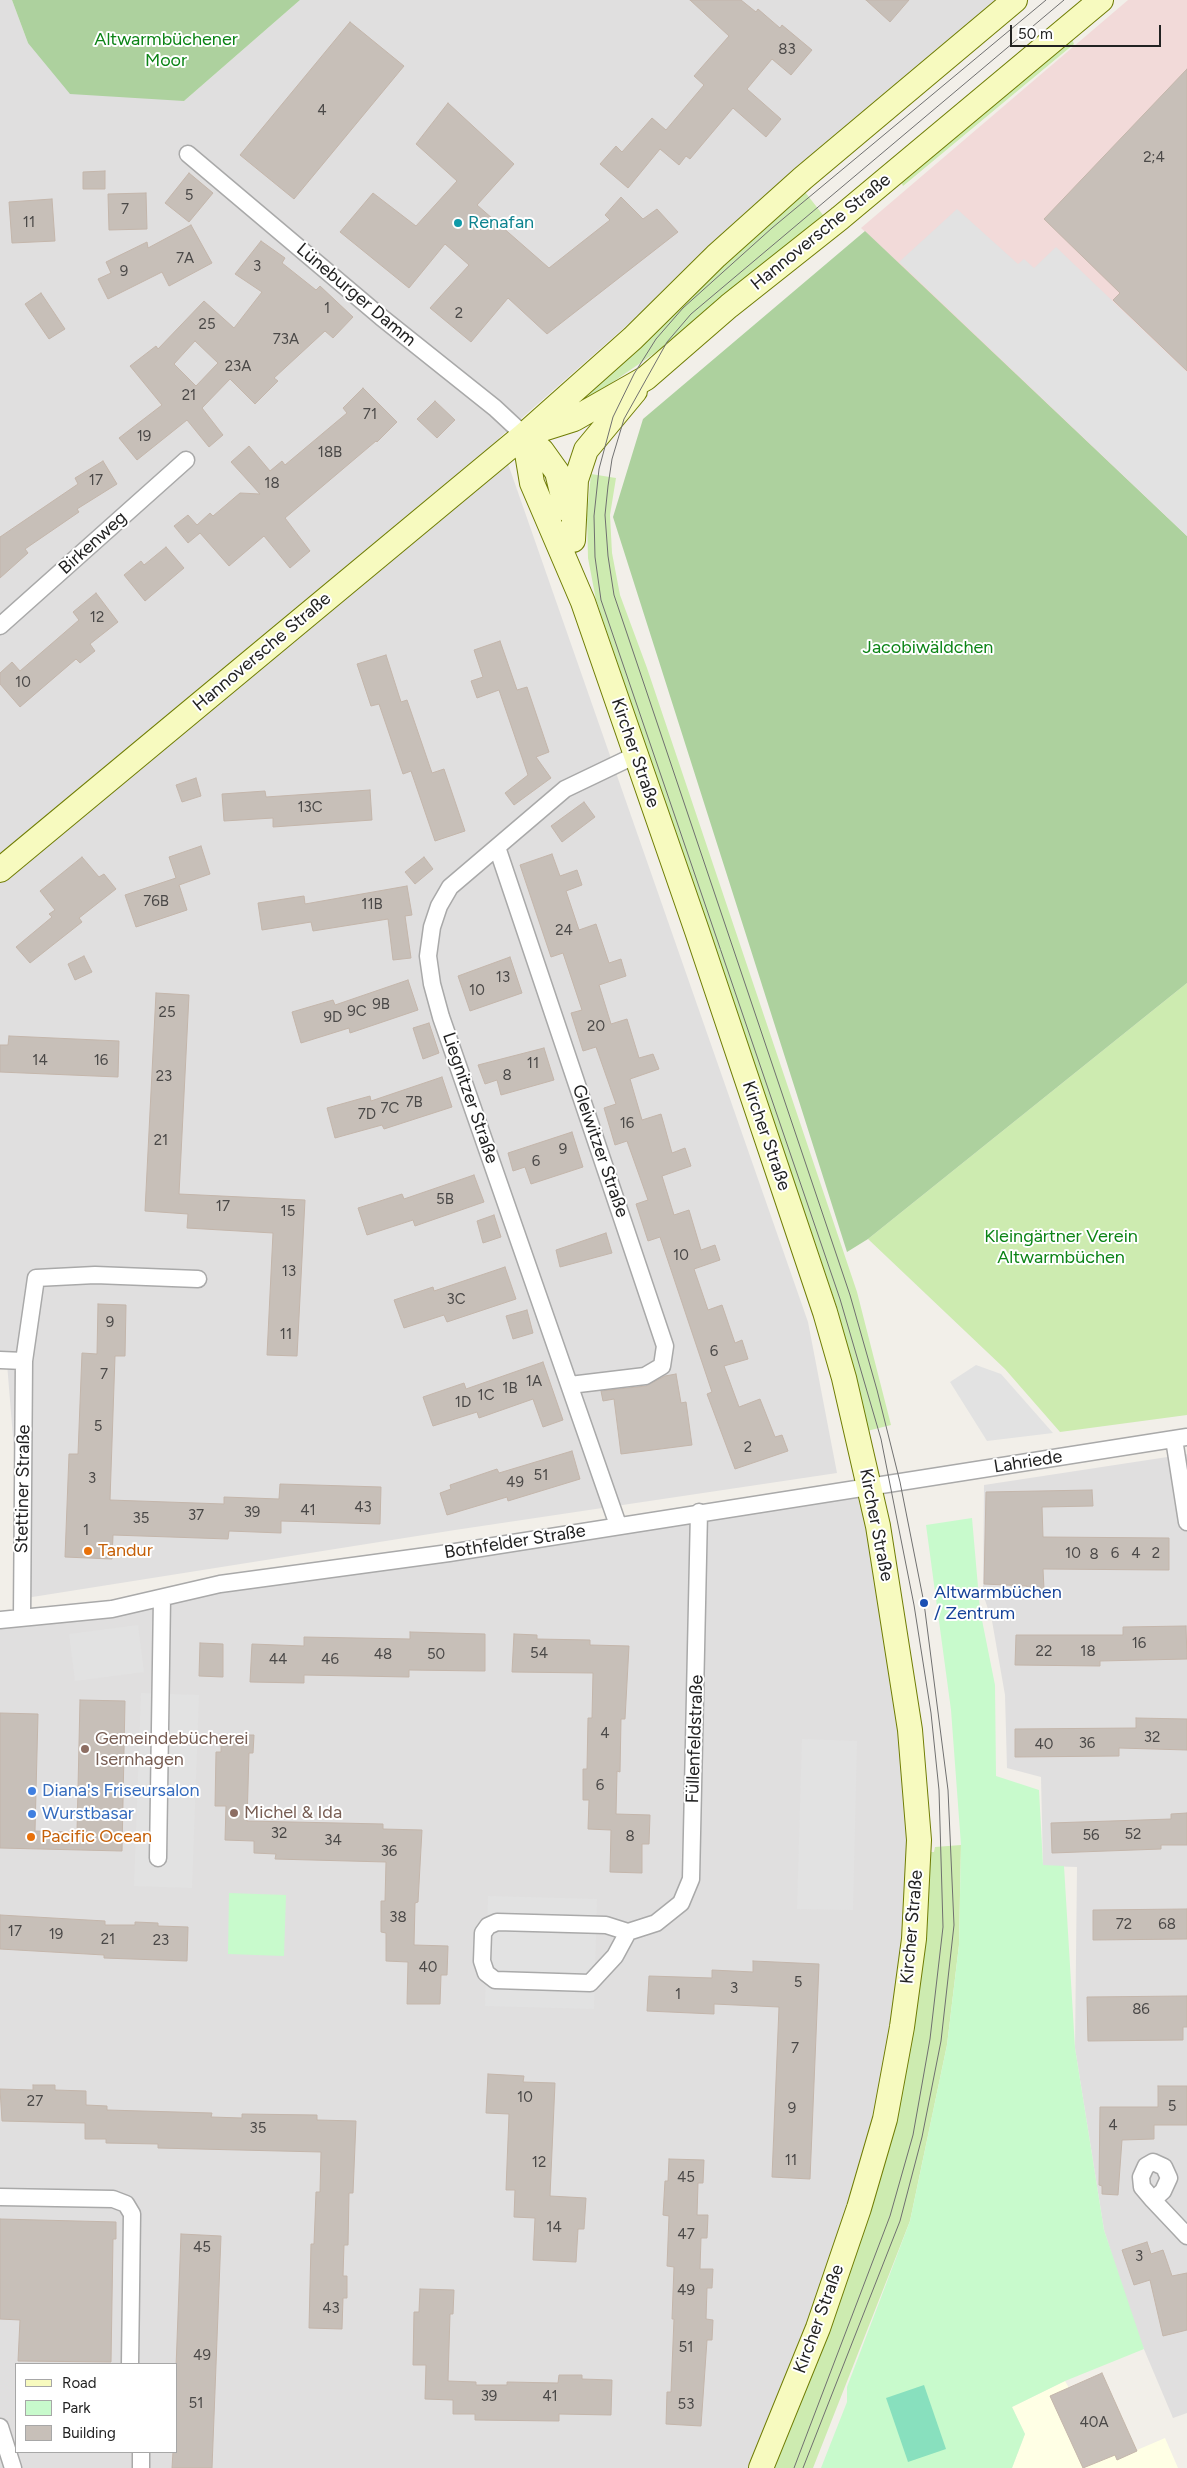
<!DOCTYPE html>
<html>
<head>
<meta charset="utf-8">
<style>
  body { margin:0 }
  #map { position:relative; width:1187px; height:2468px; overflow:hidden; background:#f2efe9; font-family:Figtree,sans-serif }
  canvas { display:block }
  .legend { position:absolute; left:15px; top:2363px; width:162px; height:90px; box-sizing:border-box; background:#fff; border:1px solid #a7a7a7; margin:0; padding:6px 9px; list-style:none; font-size:15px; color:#222 }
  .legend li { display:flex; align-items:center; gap:10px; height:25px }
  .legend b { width:25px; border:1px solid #a7a7a7 }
  .scale { position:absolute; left:1010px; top:25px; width:151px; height:22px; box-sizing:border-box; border:2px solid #222; border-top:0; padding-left:6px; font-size:15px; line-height:18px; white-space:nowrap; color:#222; -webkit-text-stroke:4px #fff; paint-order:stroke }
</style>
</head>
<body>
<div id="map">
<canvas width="1187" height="2468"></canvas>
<ul class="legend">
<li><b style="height:6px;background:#f7fabf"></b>Road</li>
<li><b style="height:14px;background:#c8facc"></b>Park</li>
<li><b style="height:14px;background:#c7bfb8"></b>Building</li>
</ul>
<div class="scale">50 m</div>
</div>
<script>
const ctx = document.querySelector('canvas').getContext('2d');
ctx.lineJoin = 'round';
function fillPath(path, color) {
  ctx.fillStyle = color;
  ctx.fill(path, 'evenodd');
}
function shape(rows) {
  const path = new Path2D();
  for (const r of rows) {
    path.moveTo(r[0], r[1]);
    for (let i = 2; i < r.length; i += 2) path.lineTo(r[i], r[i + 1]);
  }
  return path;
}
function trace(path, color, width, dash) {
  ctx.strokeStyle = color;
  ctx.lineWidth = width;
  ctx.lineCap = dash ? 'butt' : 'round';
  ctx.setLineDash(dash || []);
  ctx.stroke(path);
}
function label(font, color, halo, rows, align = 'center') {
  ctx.font = font + ' Figtree,sans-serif';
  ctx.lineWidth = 4;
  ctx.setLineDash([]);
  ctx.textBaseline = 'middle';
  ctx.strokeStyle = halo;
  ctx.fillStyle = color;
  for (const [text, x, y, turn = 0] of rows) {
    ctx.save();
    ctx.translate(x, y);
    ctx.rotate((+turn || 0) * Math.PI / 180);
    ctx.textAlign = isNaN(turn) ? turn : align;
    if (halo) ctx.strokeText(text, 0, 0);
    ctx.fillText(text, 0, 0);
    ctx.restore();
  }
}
fillPath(shape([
  [0,0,12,0,28,43,184,101,300,0,996,0,499,438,808,1322,837,1473,455,1530,26,1598,6,1351,0,1351],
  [1187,1454,1187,2413,1173,2418,1135,2328,1104,2230,1075,2048,1077,1867,1043,1866,1041,1777,1007,1768,1005,1695,992,1621,983,1594,984,1485],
  [869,1486,919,1840,885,2119,761,2468,0,2468,0,1620],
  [16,2364,176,2364,176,2452,16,2452]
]), '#e0dfdf');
fillPath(shape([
  [1128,0,1187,0,1187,536,861,228]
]), '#f2dad9');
fillPath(shape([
  [1102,2373,1137,2450,1165,2438,1178,2468,1012,2468,1025,2434,1012,2407,1065,2381,1069,2388]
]), '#ffffe5');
fillPath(shape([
  [1072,39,1074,44,903,186,901,181],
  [805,192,823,215,691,328,568,413,546,421,698,284],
  [591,474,616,478,610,515,612,553,620,595,647,668,857,1292,891,1425,867,1431,837,1307,596,600,588,558,587,515],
  [1187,983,1187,1415,1060,1432,1005,1369,868,1239],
  [961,1845,959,1945,947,2045,910,2221,813,2468,773,2468,869,2212,904,2080,926,1930,926,1852,934,1852,935,1847]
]), '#cdebb0');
fillPath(shape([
  [12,0,300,0,184,101,70,94,28,43],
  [865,231,1187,536,1187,983,868,1239,847,1252,613,517,643,419]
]), '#add19e');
fillPath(shape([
  [972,1518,980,1610,995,1685,996,1776,1039,1790,1043,1865,1064,1866,1075,2048,1104,2230,1144,2349,1065,2381,1012,2407,1025,2434,1012,2468,821,2468,847,2402,847,2387,910,2221,947,2045,959,1945,961,1845,951,1710,926,1525],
  [229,1893,286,1895,284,1956,228,1954]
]), '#c8facc');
fillPath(shape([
  [924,2385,946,2449,908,2462,886,2398]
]), '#88e0be');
fillPath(shape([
  [957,209,1018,264,1024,259,1034,268,1056,247,1187,372,1187,536,899,262],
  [976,1365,1001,1374,1053,1433,987,1441,950,1382],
  [138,1625,144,1672,75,1681,69,1634],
  [141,1693,199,1695,192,1888,134,1886],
  [802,1739,857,1741,853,1910,797,1909],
  [488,1896,597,1899,594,2009,485,2006]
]), '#e2e2e2');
const building = shape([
  [690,0,741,0,756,12,758,9,780,28,782,25,812,50,791,75,772,59,747,89,781,119,766,137,733,108,690,159,686,156,679,165,660,149,628,188,600,164,616,146,622,152,652,118,666,130,704,85,694,76,729,36,690,0],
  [866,0,909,0,890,22,866,0],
  [350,22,404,66,294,199,240,155,350,22],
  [1187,69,1187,371,1113,300,1120,293,1044,219,1187,69],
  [448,103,514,164,477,205,549,268,610,220,605,215,621,197,643,219,657,209,678,232,547,334,508,298,471,342,430,308,469,265,445,244,409,288,340,232,373,193,416,226,457,181,416,144,448,103],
  [105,171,105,189,83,189,83,172,105,171],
  [189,173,213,193,189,222,165,203,189,173],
  [146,193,147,229,109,230,108,194,146,193],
  [52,199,55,241,12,243,9,202,52,199],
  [191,225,212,263,169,286,162,272,108,299,98,279,111,273,106,262,147,242,148,248,191,225],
  [261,241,285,258,282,263,316,290,320,286,353,317,333,338,325,331,274,378,278,381,255,404,230,379,202,408,223,435,209,447,187,420,137,460,119,438,162,405,130,366,156,346,158,349,204,301,234,328,262,292,235,274,261,241],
  [195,341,218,363,196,386,174,364,195,341],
  [41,293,65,329,49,339,25,304,41,293],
  [363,388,397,422,377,442,376,441,285,518,310,551,290,568,264,536,229,566,200,533,188,543,174,526,188,515,197,525,210,513,213,516,240,493,260,494,231,462,249,446,270,471,282,461,285,465,347,413,343,408,363,388],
  [435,401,455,420,437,438,417,419,435,401],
  [103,461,117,484,77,509,79,512,25,549,28,553,0,578,0,537,78,484,75,478,103,461],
  [166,547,184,568,145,601,124,575,141,561,144,565,166,547],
  [96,593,118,622,90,644,95,651,80,663,76,659,20,707,0,684,0,673,12,662,20,671,79,620,73,612,96,593],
  [500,641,517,690,527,687,549,752,536,757,551,778,514,805,505,793,528,775,499,690,477,698,471,681,483,677,474,650,500,641],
  [386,655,401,702,407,700,432,773,444,769,465,831,435,841,411,771,403,774,379,704,371,706,357,664,386,655],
  [196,778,201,796,182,802,176,785,196,778],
  [370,790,372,820,273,827,273,818,224,821,222,794,265,791,266,797,370,790],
  [584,802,595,817,562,842,551,826,584,802],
  [201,846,210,874,179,885,187,910,136,927,125,895,176,878,169,857,201,846],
  [552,854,560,876,577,870,582,885,566,891,579,930,596,924,609,963,621,959,626,976,599,985,611,1024,627,1019,639,1058,653,1054,659,1069,630,1079,642,1120,661,1114,672,1153,685,1148,691,1166,662,1176,674,1215,689,1210,701,1250,715,1245,720,1260,694,1269,708,1310,722,1305,735,1343,742,1340,748,1359,724,1366,739,1407,760,1399,775,1437,782,1435,788,1451,735,1469,707,1394,712,1392,660,1237,648,1241,636,1204,648,1200,627,1141,615,1145,604,1108,616,1104,596,1047,583,1051,571,1013,582,1010,563,953,551,957,520,865,552,854],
  [82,857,99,877,104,874,116,889,79,918,82,922,30,963,16,947,52,917,49,914,55,910,40,891,82,857],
  [424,857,433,869,415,884,405,872,424,857],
  [407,886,412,915,405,916,411,958,393,960,388,919,313,931,311,922,262,930,258,903,304,896,305,904,407,886],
  [84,956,92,972,75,980,68,964,84,956],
  [510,957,522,993,470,1011,458,976,510,957],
  [408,980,418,1010,350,1033,349,1028,301,1043,292,1012,333,1000,335,1005,408,980],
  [156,993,189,995,179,1194,305,1200,297,1356,267,1355,273,1233,187,1228,188,1214,145,1211,156,993],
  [429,1023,439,1053,423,1059,413,1028,429,1023],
  [9,1036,119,1041,118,1077,0,1072,0,1045,8,1045,9,1036],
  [544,1048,554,1080,501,1095,497,1080,485,1084,478,1065,544,1048],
  [442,1077,452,1107,384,1129,382,1125,335,1138,327,1108,370,1096,371,1101,442,1077],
  [572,1132,583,1167,531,1184,525,1167,513,1171,508,1153,572,1132],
  [474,1175,484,1202,415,1226,413,1220,367,1235,358,1208,402,1194,404,1199,474,1175],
  [494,1215,501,1237,483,1243,477,1221,494,1215],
  [606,1233,612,1253,560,1267,556,1250,606,1233],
  [505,1267,516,1299,447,1322,444,1315,404,1328,394,1300,433,1287,434,1291,505,1267],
  [98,1304,126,1305,125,1356,115,1356,110,1500,224,1504,224,1497,279,1499,280,1484,381,1487,380,1524,281,1521,281,1533,229,1531,228,1539,113,1535,112,1559,65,1557,69,1454,78,1454,82,1353,97,1354,98,1304],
  [527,1310,533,1333,513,1339,506,1316,527,1310],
  [543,1362,563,1420,543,1427,533,1399,479,1418,477,1412,433,1426,423,1397,464,1383,466,1389,543,1362],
  [676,1374,681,1403,686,1402,692,1445,621,1454,614,1399,603,1401,601,1391,646,1386,665,1376,676,1374],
  [572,1451,580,1479,508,1501,507,1497,447,1515,440,1493,451,1489,450,1485,497,1469,499,1473,572,1451],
  [1092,1490,1093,1506,1042,1507,1043,1537,1169,1538,1169,1570,1043,1569,1044,1589,1027,1590,1027,1586,984,1584,986,1492,1092,1490],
  [1186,1626,1187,1659,1100,1661,1100,1666,1015,1665,1016,1635,1123,1635,1123,1627,1186,1626],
  [410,1632,485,1634,485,1671,409,1670,409,1677,304,1675,304,1683,250,1682,252,1644,304,1646,304,1637,410,1639,410,1632],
  [514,1634,537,1635,537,1639,590,1640,590,1645,629,1646,625,1719,621,1719,620,1772,617,1771,616,1814,650,1815,649,1844,642,1844,642,1873,610,1872,611,1830,588,1829,589,1800,583,1800,583,1769,587,1769,588,1718,592,1718,593,1673,512,1672,514,1634],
  [200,1643,223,1644,223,1677,199,1676,200,1643],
  [80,1700,125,1701,122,1851,0,1848,0,1713,38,1714,35,1831,77,1832,80,1700],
  [1136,1718,1187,1719,1187,1750,1119,1748,1119,1756,1015,1757,1015,1729,1136,1728,1136,1718],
  [221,1735,254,1735,253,1753,249,1753,247,1821,383,1824,383,1829,422,1830,418,1902,415,1903,414,1945,448,1946,447,1975,441,1975,440,2004,407,2004,408,1962,386,1961,386,1933,381,1932,381,1901,385,1901,386,1862,275,1859,276,1854,254,1853,254,1841,225,1840,226,1806,215,1806,216,1752,221,1752,221,1735],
  [1187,1813,1187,1845,1161,1845,1161,1849,1052,1853,1051,1823,1171,1819,1171,1814,1187,1813],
  [1187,1909,1187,1939,1093,1940,1093,1910,1187,1909],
  [0,1915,105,1921,105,1925,135,1925,135,1922,158,1923,158,1926,188,1927,187,1961,104,1958,104,1955,0,1949,0,1915],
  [753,1961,819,1964,810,2179,772,2177,779,2007,714,2004,714,2014,647,2011,649,1976,712,1978,712,1970,753,1972,753,1961],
  [1187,1996,1187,2027,1183,2027,1183,2040,1088,2041,1087,1997,1187,1996],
  [488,2074,524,2076,523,2082,555,2083,550,2196,586,2198,584,2229,578,2229,576,2262,533,2260,535,2218,514,2217,515,2190,506,2190,509,2114,486,2113,488,2074],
  [33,2085,55,2085,55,2090,86,2091,86,2105,107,2106,107,2110,212,2113,211,2117,242,2118,242,2114,317,2115,317,2120,356,2121,353,2193,349,2193,348,2245,344,2245,343,2276,347,2276,347,2298,343,2298,342,2329,309,2328,311,2244,314,2244,316,2192,320,2192,321,2152,158,2148,158,2144,106,2143,106,2139,85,2139,85,2123,2,2121,0,2089,33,2090,33,2085],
  [1158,2086,1187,2086,1187,2125,1154,2125,1154,2139,1122,2140,1118,2195,1102,2194,1102,2186,1099,2185,1100,2107,1158,2107,1158,2086],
  [669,2159,704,2160,703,2183,698,2183,697,2215,708,2215,707,2238,701,2238,700,2269,713,2269,712,2288,707,2288,706,2319,713,2320,712,2340,707,2340,701,2426,666,2424,667,2392,671,2392,674,2319,672,2319,674,2267,667,2266,669,2216,663,2215,665,2181,668,2181,669,2159],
  [0,2219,116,2222,116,2239,113,2239,111,2362,18,2361,20,2320,0,2319,0,2219],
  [181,2234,221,2236,212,2468,172,2468,173,2452,176,2452,176,2368,181,2234],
  [1147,2242,1151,2254,1163,2250,1172,2276,1187,2273,1187,2330,1163,2336,1150,2280,1134,2285,1122,2250,1147,2242],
  [420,2289,454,2290,453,2314,450,2314,448,2381,476,2382,476,2385,507,2385,507,2382,558,2383,559,2375,582,2375,582,2379,612,2380,611,2415,559,2414,559,2421,475,2420,475,2414,453,2414,453,2400,425,2399,426,2365,413,2365,414,2312,419,2312,420,2289],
  [1102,2373,1137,2451,1117,2460,1115,2455,1083,2468,1050,2396,1102,2373]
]);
fillPath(building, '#c7bfb8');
trace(building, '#c4b6ab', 1);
const minor = shape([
  [188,154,381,317,495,408,524,435],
  [0,626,186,460],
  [497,847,665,1346,662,1366,645,1376,570,1385],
  [0,1360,24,1361],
  [1174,1439,1187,1522],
  [618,1525,441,1017,432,984,428,956,432,927,439,906,450,887,565,789,636,755],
  [22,1617,24,1361,36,1278,95,1275,198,1279],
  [0,1620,112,1609,220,1584,449,1553,1187,1437],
  [158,1858,162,1598],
  [628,1932,615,1956,590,1983,495,1980,486,1973,482,1961,483,1933,488,1926,497,1922,606,1925,628,1932,656,1923,681,1903,691,1879,699,1512],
  [0,2197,113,2199,126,2204,132,2214,130,2364],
  [1153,2200,1163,2191,1169,2178,1164,2167,1153,2162,1146,2166,1141,2177,1142,2187,1153,2200,1187,2236],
  [0,2427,13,2468],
  [141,2468,141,2452]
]);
const secondary = shape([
  [533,432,574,419,646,378,729,306,840,218,1101,0],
  [524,435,532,483,583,602,697,931,825,1312,844,1378,878,1526,910,1730,919,1840,914,1939,902,2027,885,2119,859,2208,818,2328,761,2468],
  [524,435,542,451,557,472,566,509],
  [573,540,576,480,586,450,635,391],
  [0,870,524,435,633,338,716,256,803,178,1015,0]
]);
trace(minor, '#a9a9a9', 19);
trace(secondary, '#707d05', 26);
trace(minor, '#fff', 16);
trace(secondary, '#f7fabf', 24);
trace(shape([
  [794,2468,890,2216,913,2135,930,2039,943,1927,939,1790,931,1713,914,1605,881,1439,840,1299,601,600,595,557,594,516,599,469,613,417,634,374,656,339,683,308,772,228,1046,0],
  [803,2468,900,2221,922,2137,941,2041,954,1925,948,1790,924,1603,900,1482,877,1390,850,1295,614,595,608,556,605,515,608,486,612,459,624,419,667,342,691,314,1064,0]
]), '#707070', 1);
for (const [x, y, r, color] of [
  [458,223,5,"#0f9aa8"],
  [88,1551,5,"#e8710a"],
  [924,1603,5,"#1a4fb4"],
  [85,1749,5,"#8d6e63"],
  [32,1791,5,"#3f7fe0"],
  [234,1813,5,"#8d6e63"],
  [32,1814,5,"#3f7fe0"],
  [31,1837,5,"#e8710a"]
]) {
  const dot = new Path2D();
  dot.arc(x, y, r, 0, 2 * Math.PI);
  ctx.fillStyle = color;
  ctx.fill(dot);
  trace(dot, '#fff', 2);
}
label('15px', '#4b4948', null, [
  ["83",787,50],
  ["4",322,111],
  ["2;4",1154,158],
  ["5",189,196],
  ["7",125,210],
  ["11",29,223],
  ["7A",185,259],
  ["3",257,267],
  ["9",124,272],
  ["1",327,309],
  ["2",459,314],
  ["25",207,325],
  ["73A",286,340],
  ["23A",238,367],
  ["21",189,396],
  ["71",370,415],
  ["19",144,437],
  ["18B",330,453],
  ["17",96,481],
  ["18",272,484],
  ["12",97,618],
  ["10",23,683],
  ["13C",310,808],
  ["76B",156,902],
  ["11B",372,905],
  ["24",564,931],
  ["13",503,978],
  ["10",477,991],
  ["9B",381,1005],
  ["9C",357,1012],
  ["25",167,1013],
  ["9D",333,1018],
  ["20",596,1027],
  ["14",40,1061],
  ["16",101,1061],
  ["11",533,1064],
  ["8",507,1076],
  ["23",164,1077],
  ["7B",414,1103],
  ["7C",390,1109],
  ["7D",367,1115],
  ["16",627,1124],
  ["21",161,1141],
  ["9",563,1150],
  ["6",536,1162],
  ["5B",445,1200],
  ["17",223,1207],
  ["15",288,1212],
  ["10",681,1256],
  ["13",289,1272],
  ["3C",456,1300],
  ["9",110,1323],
  ["11",286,1335],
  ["6",714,1352],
  ["7",104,1375],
  ["1A",534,1382],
  ["1B",510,1389],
  ["1C",486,1396],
  ["1D",463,1403],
  ["5",98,1427],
  ["2",748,1448],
  ["51",541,1476],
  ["3",92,1479],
  ["49",515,1483],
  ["43",363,1508],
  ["41",308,1511],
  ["39",252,1513],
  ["37",196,1516],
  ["35",141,1519],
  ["1",86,1531],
  ["10",1073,1554],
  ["6",1115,1554],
  ["4",1136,1554],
  ["2",1156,1554],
  ["8",1094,1555],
  ["16",1139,1644],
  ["22",1044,1652],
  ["18",1088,1652],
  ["54",539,1654],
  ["48",383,1655],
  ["50",436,1655],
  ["44",278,1660],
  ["46",330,1660],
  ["4",605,1734],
  ["32",1152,1738],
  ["36",1087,1744],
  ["40",1044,1745],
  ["6",600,1786],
  ["32",279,1834],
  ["52",1133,1835],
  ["56",1091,1836],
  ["8",630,1837],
  ["34",333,1841],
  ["36",389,1852],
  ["38",398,1918],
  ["72",1124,1925],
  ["68",1167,1925],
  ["17",15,1932],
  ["19",56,1935],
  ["21",108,1940],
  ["23",161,1941],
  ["40",428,1968],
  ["5",798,1983],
  ["3",734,1989],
  ["1",678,1995],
  ["86",1141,2010],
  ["7",795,2049],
  ["10",525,2098],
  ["27",35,2102],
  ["5",1172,2107],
  ["9",792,2109],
  ["4",1113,2126],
  ["35",258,2129],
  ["11",791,2161],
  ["12",539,2163],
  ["45",686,2178],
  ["14",554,2228],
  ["47",686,2235],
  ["45",202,2248],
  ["3",1139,2257],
  ["49",686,2291],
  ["43",331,2309],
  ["51",686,2348],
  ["49",202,2356],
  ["39",489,2397],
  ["41",550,2397],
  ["51",196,2404],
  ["53",686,2405],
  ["40A",1094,2423]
]);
label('18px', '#0c8416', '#fff', [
  ["Altwarmbüchener",166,40],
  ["Moor",166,61],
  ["Jacobiwäldchen",928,648],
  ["Kleingärtner Verein",1061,1237],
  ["Altwarmbüchen",1061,1258]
]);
label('18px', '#0d838f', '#fff', [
  ["Renafan",468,223]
], 'left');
label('18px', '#222', '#fff', [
  ["Hannoversche Straße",821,232,-39],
  ["Lüneburger Damm",356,295,40],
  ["Birkenweg",93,543,-42],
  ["Hannoversche Straße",262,652,-40],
  ["Kircher Straße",635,753,71],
  ["Liegnitzer Straße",470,1098,71],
  ["Kircher Straße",766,1136,71],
  ["Gleiwitzer Straße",600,1151,71],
  ["Lahriede",1028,1462,-9],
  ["Stettiner Straße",23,1489,-89],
  ["Kircher Straße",876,1525,79],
  ["Bothfelder Straße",515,1542,-9],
  ["Füllenfeldstraße",695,1739,-88],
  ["Kircher Straße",912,1927,-85],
  ["Kircher Straße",819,2319,-70]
]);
label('18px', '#c56008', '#fff', [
  ["Tandur",98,1551],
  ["Pacific Ocean",41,1837]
], 'left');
label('18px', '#164399', '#fff', [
  ["Altwarmbüchen",934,1593],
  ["/ Zentrum",934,1614]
], 'left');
label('18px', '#785e54', '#fff', [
  ["Gemeindebücherei",95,1739],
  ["Isernhagen",95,1760],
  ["Michel & Ida",244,1813]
], 'left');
label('18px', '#366cbe', '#fff', [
  ["Diana's Friseursalon",42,1791],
  ["Wurstbasar",42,1814]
], 'left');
</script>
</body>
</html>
